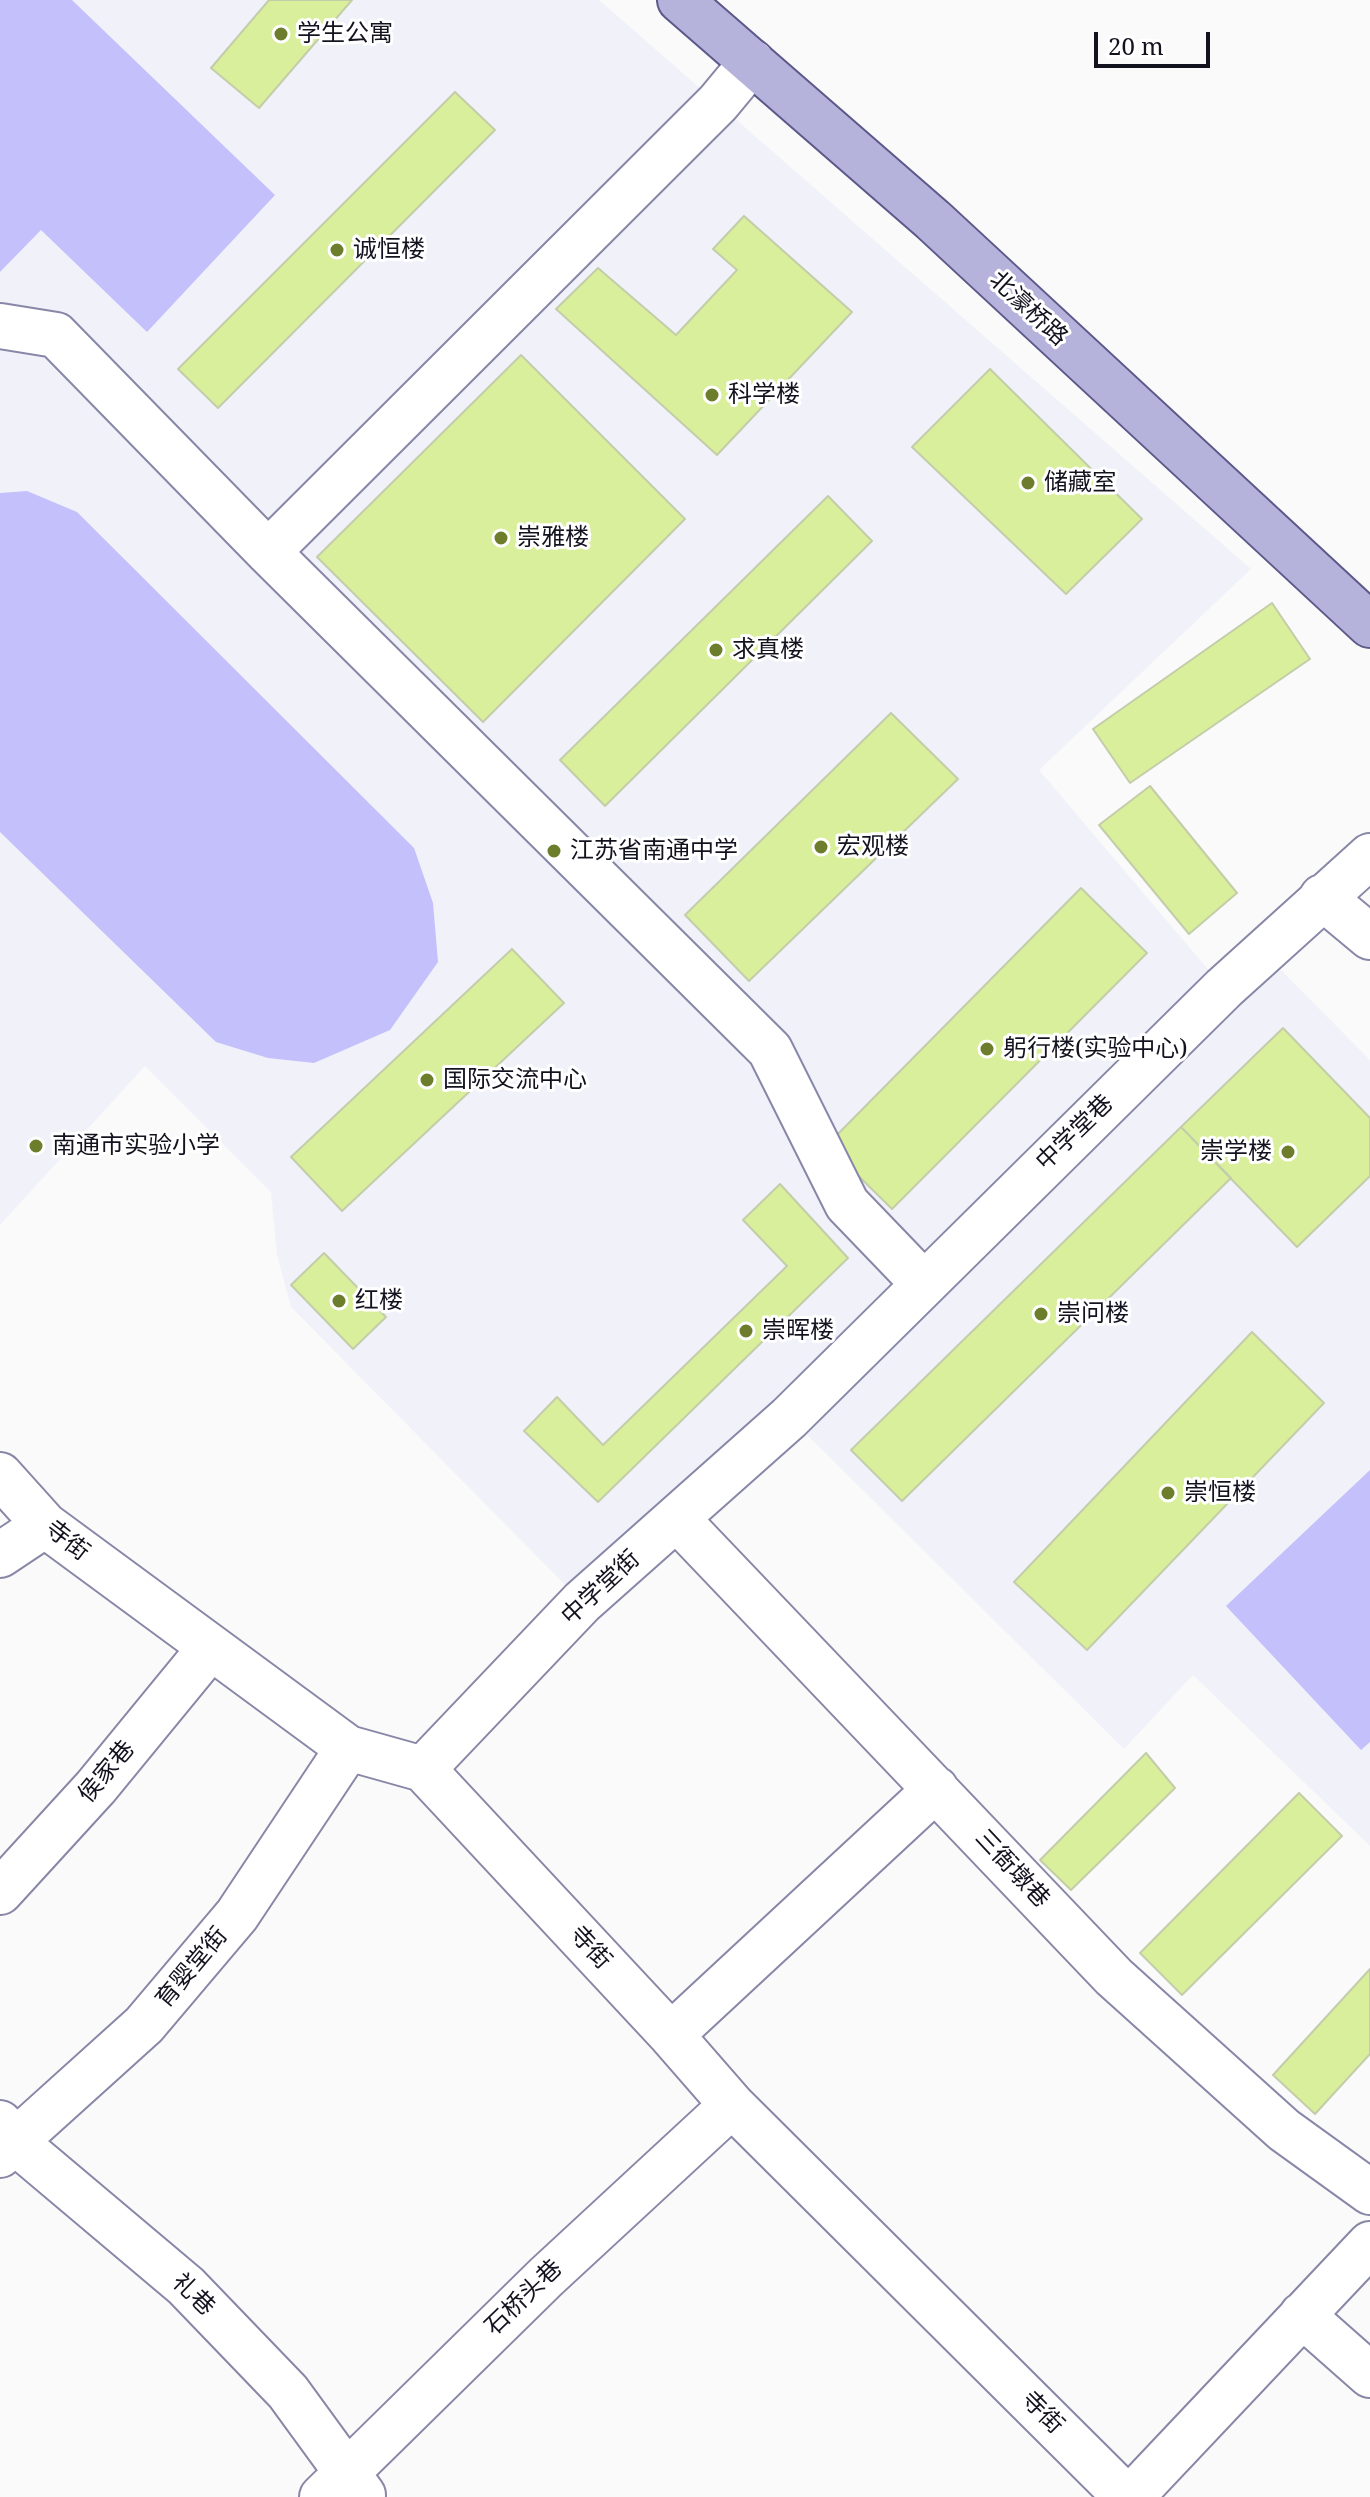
<!DOCTYPE html>
<html>
<head>
<meta charset="utf-8">
<style>
  body { margin:0 }
  #map { position:relative; width:1370px; height:2497px; overflow:hidden; background:#fafafa; font-family:"Noto Serif",serif }
  canvas { display:block }
  .scale { position:absolute; left:1094px; top:32px; width:116px; height:36px; box-sizing:border-box; border:4px solid #13121f; border-top:0; padding-left:10px; font-size:24px; line-height:28px; white-space:nowrap; color:#13121f; -webkit-text-stroke:6px #fff; paint-order:stroke }
</style>
</head>
<body>
<div id="map">
<canvas width="1370" height="2497"></canvas>
<div class="scale">20 m</div>
</div>
<script>
const ctx = document.querySelector('canvas').getContext('2d');
ctx.lineJoin = 'round';
function fillPath(path, color) {
  ctx.fillStyle = color;
  ctx.fill(path, 'evenodd');
}
function shape(rows) {
  const path = new Path2D();
  for (const r of rows) {
    path.moveTo(r[0], r[1]);
    for (let i = 2; i < r.length; i += 2) path.lineTo(r[i], r[i + 1]);
  }
  return path;
}
function trace(path, color, width, dash) {
  ctx.strokeStyle = color;
  ctx.lineWidth = width;
  ctx.lineCap = dash ? 'butt' : 'round';
  ctx.setLineDash(dash || []);
  ctx.stroke(path);
}
function label(font, color, halo, rows, align = 'center') {
  ctx.font = font + ' "Noto Serif","Noto Sans SC",serif';
  ctx.lineWidth = 6;
  ctx.setLineDash([]);
  ctx.textBaseline = 'middle';
  ctx.strokeStyle = halo;
  ctx.fillStyle = color;
  for (const [text, x, y, turn = 0] of rows) {
    ctx.save();
    ctx.translate(x, y);
    ctx.rotate((+turn || 0) * Math.PI / 180);
    ctx.textAlign = isNaN(turn) ? turn : align;
    if (halo) ctx.strokeText(text, 0, 0);
    ctx.fillText(text, 0, 0);
    ctx.restore();
  }
}
fillPath(shape([
  [72,0,599,0,1251,569,1039,770,1223,987,1264,953,1370,1060,1370,1846,1193,1675,1124,1749,790,1418,582,1602,291,1307,277,1255,271,1192,145,1066,0,1225,0,272,41,230,275,195]
]), '#f1f1f9');
fillPath(shape([
  [0,0,72,0,275,195,147,332,41,230,0,272],
  [27,491,77,512,414,848,433,903,438,962,390,1030,314,1063,268,1058,216,1042,0,832,0,493],
  [1370,1470,1370,1742,1361,1750,1226,1606]
]), '#c3c0fb');
const building = shape([
  [269,0,352,0,259,108,211,68,269,0],
  [455,92,495,130,218,408,178,369,455,92],
  [744,216,852,312,717,455,556,309,598,268,676,335,737,270,713,249,744,216],
  [521,355,685,519,483,722,317,557,521,355],
  [990,369,1142,519,1066,594,912,447,990,369],
  [828,496,872,541,605,806,560,760,828,496],
  [1272,603,1310,659,1130,783,1093,729,1272,603],
  [891,713,958,779,749,981,685,915,891,713],
  [1150,786,1237,893,1189,934,1099,825,1150,786],
  [1081,888,1147,953,892,1209,827,1145,1081,888],
  [512,949,564,1003,342,1211,291,1157,512,949],
  [1283,1028,1370,1118,1370,1176,1297,1247,1181,1127,1283,1028],
  [1181,1127,1231,1178,902,1501,851,1450,1181,1127],
  [780,1184,848,1258,598,1502,524,1431,557,1397,603,1445,787,1266,743,1220,780,1184],
  [324,1253,386,1317,353,1349,291,1285,324,1253],
  [1252,1332,1324,1403,1087,1650,1014,1582,1252,1332],
  [1146,1753,1175,1788,1071,1890,1040,1860,1146,1753],
  [1299,1793,1342,1836,1182,1995,1140,1953,1299,1793],
  [1370,1969,1370,2054,1315,2114,1273,2075,1370,1969]
]);
fillPath(building, '#d9ef9b');
trace(building, '#c4cdaa', 2);
const minor = shape([
  [0,326,56,335,268,552,770,1050,847,1204,922,1282],
  [268,552,718,103,752,62],
  [1322,897,1370,937],
  [0,1475,45,1525,348,1748,423,1769,671,2035,732,2105,1126,2497],
  [677,1519,1114,1977,1284,2130,1370,2192],
  [0,1555,45,1525],
  [423,1769,582,1602,789,1418,1224,988,1370,856],
  [0,1892,96,1787,210,1648],
  [671,2035,936,1789],
  [0,2123,14,2141,186,2286,288,2392,363,2495],
  [0,2155,144,2025,237,1915,348,1748],
  [1302,2315,1370,2375],
  [322,2497,546,2277,732,2105],
  [1131,2497,1370,2244]
]);
const major = shape([
  [680,0,933,220,1370,625]
]);
trace(minor, '#8887a7', 48);
trace(major, '#5c588a', 48);
trace(minor, '#fff', 44);
trace(major, '#b5b2db', 44);
for (const [x, y, r, color] of [
  [281,34,8,"#6c7d2c"],
  [337,250,8,"#6c7d2c"],
  [712,395,8,"#6c7d2c"],
  [1028,483,8,"#6c7d2c"],
  [501,538,8,"#6c7d2c"],
  [716,650,8,"#6c7d2c"],
  [821,847,8,"#6c7d2c"],
  [554,851,8,"#6c7d2c"],
  [987,1049,8,"#6c7d2c"],
  [427,1080,8,"#6c7d2c"],
  [36,1146,8,"#6c7d2c"],
  [1288,1152,8,"#6c7d2c"],
  [339,1301,8,"#6c7d2c"],
  [1041,1314,8,"#6c7d2c"],
  [746,1331,8,"#6c7d2c"],
  [1168,1493,8,"#6c7d2c"]
]) {
  const dot = new Path2D();
  dot.arc(x, y, r, 0, 2 * Math.PI);
  ctx.fillStyle = color;
  ctx.fill(dot);
  trace(dot, '#fff', 3);
}
label('24px', '#13121f', '#fff', [
  ["学生公寓",297,34],
  ["诚恒楼",353,250],
  ["科学楼",728,395],
  ["储藏室",1044,483],
  ["崇雅楼",517,538],
  ["求真楼",732,650],
  ["宏观楼",837,847],
  ["江苏省南通中学",570,851],
  ["躬行楼(实验中心)",1003,1049],
  ["国际交流中心",443,1080],
  ["南通市实验小学",52,1146],
  ["崇学楼",1272,1152,"right"],
  ["红楼",355,1301],
  ["崇问楼",1057,1314],
  ["崇晖楼",762,1331],
  ["崇恒楼",1184,1493]
], 'left');
label('24px', '#13121f', '#fff', [
  ["北濠桥路",1028,309,43],
  ["中学堂巷",1075,1133,-44],
  ["寺街",67,1541,38],
  ["中学堂街",601,1588,-43],
  ["侯家巷",107,1772,-50],
  ["三衙墩巷",1012,1869,47],
  ["寺街",590,1948,47],
  ["育婴堂街",192,1968,-50],
  ["礼巷",193,2295,44],
  ["石桥头巷",524,2298,-44],
  ["寺街",1042,2413,45]
]);
</script>
</body>
</html>
